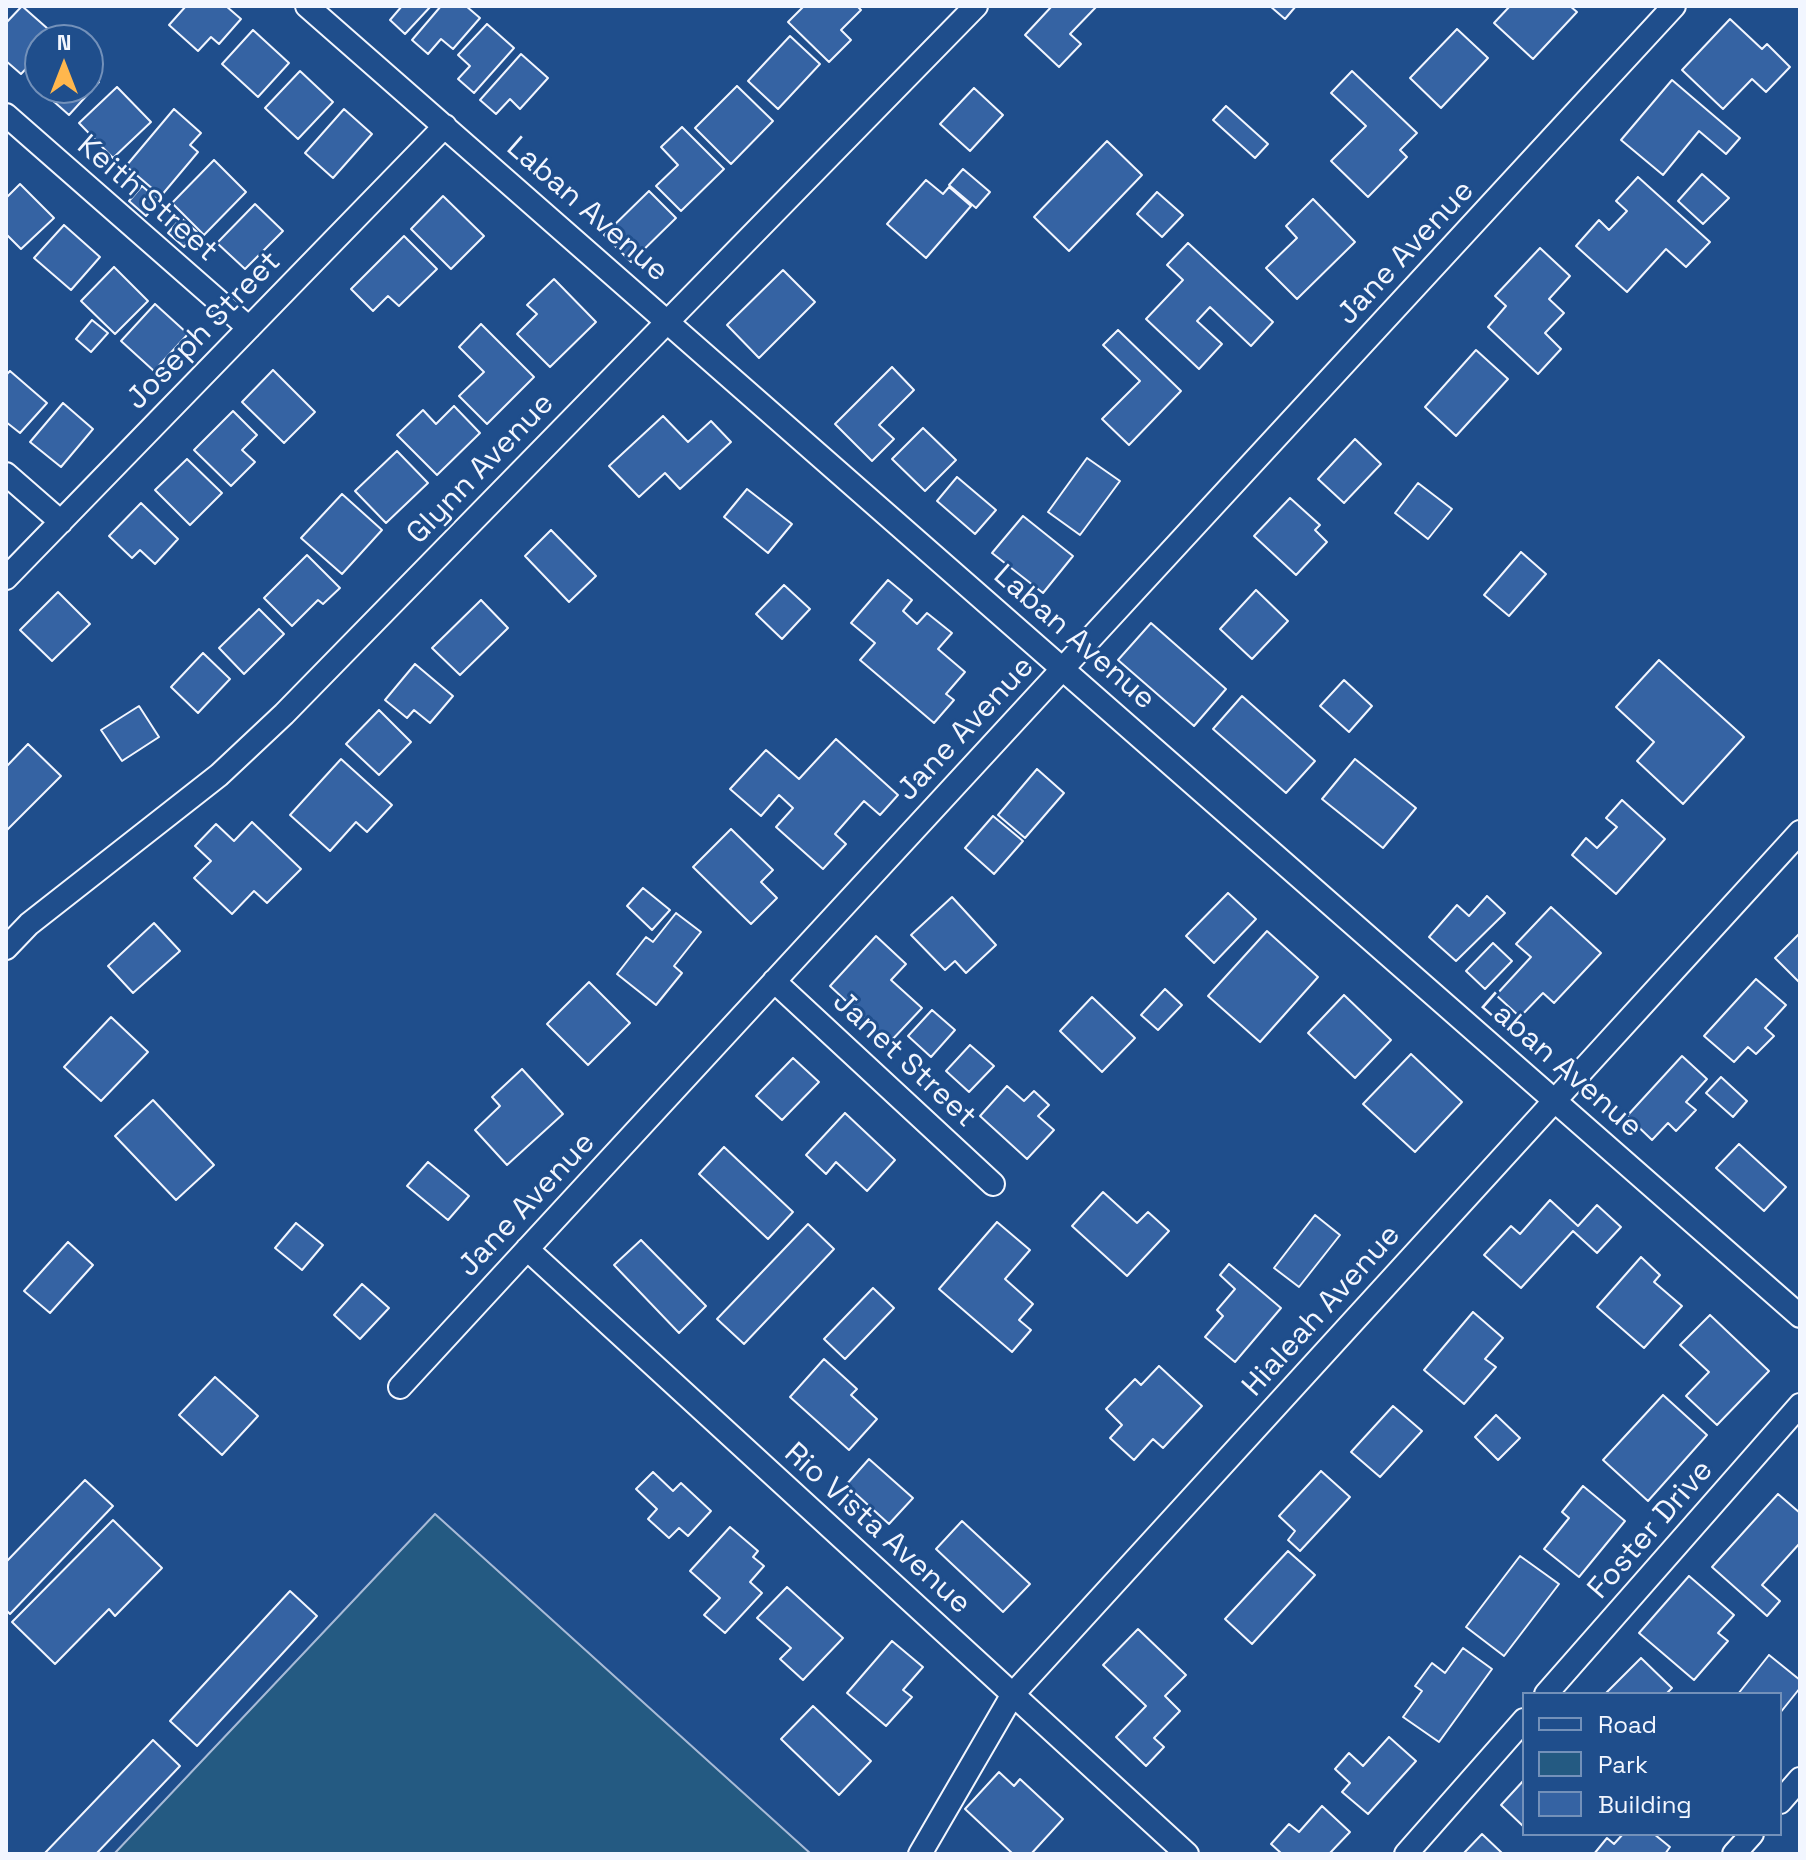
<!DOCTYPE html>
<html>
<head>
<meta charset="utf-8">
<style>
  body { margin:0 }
  #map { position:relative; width:1806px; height:1860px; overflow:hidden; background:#1f4e8c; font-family:"Space Grotesk",sans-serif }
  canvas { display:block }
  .frame { position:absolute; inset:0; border:8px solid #f2f6ff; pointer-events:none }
  .legend { position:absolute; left:1522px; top:1692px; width:260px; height:144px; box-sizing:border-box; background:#1f4e8c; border:2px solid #7391ba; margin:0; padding:10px 14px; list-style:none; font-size:24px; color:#f2f6ff }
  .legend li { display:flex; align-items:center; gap:16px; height:40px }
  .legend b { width:40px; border:2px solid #7391ba }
  .north { position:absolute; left:24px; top:24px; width:80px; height:80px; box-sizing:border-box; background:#1f4e8c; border:2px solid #7391ba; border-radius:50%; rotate:0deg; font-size:22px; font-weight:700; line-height:32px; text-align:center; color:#f2f6ff }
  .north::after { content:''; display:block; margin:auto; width:28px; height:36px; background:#ffb74d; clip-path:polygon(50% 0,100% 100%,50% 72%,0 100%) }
</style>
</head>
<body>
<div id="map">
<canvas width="1806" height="1860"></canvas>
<div class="frame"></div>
<ul class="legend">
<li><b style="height:10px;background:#1f4e8c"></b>Road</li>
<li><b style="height:22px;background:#245a82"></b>Park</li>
<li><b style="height:22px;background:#3563a3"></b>Building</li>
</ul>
<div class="north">N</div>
</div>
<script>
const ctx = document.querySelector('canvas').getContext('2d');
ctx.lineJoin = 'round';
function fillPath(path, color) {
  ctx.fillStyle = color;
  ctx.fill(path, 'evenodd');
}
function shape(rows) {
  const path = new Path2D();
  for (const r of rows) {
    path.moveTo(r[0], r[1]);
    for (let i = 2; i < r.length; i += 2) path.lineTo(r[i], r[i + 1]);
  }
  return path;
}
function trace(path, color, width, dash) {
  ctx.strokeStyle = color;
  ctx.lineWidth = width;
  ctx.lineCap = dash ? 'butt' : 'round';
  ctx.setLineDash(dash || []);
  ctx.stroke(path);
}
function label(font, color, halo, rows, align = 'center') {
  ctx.font = font + ' "Space Grotesk",sans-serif';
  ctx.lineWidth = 6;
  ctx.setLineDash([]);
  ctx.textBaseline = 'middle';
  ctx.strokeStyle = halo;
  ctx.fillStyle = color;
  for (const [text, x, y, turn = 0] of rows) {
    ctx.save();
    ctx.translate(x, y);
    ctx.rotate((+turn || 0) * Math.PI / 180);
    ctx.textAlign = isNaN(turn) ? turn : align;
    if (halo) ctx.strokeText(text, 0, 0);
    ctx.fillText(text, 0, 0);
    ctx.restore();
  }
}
const green = shape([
  [435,1514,811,1854,114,1854,435,1514]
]);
fillPath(green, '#245a82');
trace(green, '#a8bbd7', 2);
const building = shape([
  [22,6,56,36,53,40,40,40,40,54,21,74,6,61,6,23,22,6],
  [186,6,226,6,241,19,219,44,211,37,198,51,169,25,186,6],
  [402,6,431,6,405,34,390,20,402,6],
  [441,6,466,6,480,18,453,49,441,39,428,54,412,40,441,6],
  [804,6,857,6,861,10,841,30,851,40,829,62,788,22,804,6],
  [1052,6,1097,6,1070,34,1081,44,1059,67,1025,35,1052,6],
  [1270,6,1296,6,1285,19,1270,6],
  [1510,6,1570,6,1577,12,1533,59,1494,23,1510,6],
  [1730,19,1762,49,1767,44,1790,67,1766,92,1752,79,1723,109,1682,70,1730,19],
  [487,24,514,48,474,93,458,79,470,66,458,55,487,24],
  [1457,29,1488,58,1441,108,1410,78,1457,29],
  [253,30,289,63,258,97,222,64,253,30],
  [790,36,820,64,778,109,748,81,790,36],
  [521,54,548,78,520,109,510,99,496,114,480,100,521,54],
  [300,71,333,102,298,139,265,108,300,71],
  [1352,71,1417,133,1400,150,1407,157,1368,197,1331,161,1366,126,1331,93,1352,71],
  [88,72,99,82,69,115,34,84,40,78,40,88,88,88,88,72],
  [1672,80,1740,138,1726,154,1699,131,1663,175,1621,140,1672,80],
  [737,86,773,121,731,164,695,128,737,86],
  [117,87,151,122,113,158,79,123,117,87],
  [974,88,1003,115,970,151,940,124,974,88],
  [1226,106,1268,144,1255,158,1213,120,1226,106],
  [174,109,201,133,190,145,198,152,161,196,126,166,174,109],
  [344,109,372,134,333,178,305,153,344,109],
  [682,127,724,169,681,211,656,186,678,165,661,147,682,127],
  [1107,141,1142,175,1069,251,1034,217,1107,141],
  [214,160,246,192,204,235,172,203,214,160],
  [963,169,990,192,976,208,949,185,963,169],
  [1702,174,1729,198,1703,224,1678,201,1702,174],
  [1638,177,1710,242,1686,267,1666,249,1627,292,1576,246,1599,220,1609,230,1627,211,1616,201,1638,177],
  [926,180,943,194,949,187,971,206,926,258,887,224,926,180],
  [20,184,54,218,21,249,6,234,6,198,20,184],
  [142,186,159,201,146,216,129,201,142,186],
  [649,191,676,218,631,262,604,235,649,191],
  [1157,192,1183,215,1162,237,1137,214,1157,192],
  [443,196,484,236,451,269,411,229,443,196],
  [1313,199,1355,242,1297,299,1266,268,1297,238,1286,226,1313,199],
  [255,204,283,231,245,269,217,243,255,204],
  [181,218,197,232,184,247,168,233,181,218],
  [64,225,100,257,71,290,34,258,64,225],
  [404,236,437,269,399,306,388,296,373,311,351,289,404,236],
  [1188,243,1273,322,1251,346,1210,307,1197,321,1222,344,1199,369,1146,319,1183,280,1167,265,1188,243],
  [1540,248,1570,276,1549,299,1564,313,1545,333,1561,349,1538,374,1488,327,1506,306,1495,296,1540,248],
  [114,267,148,301,115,334,81,301,114,267],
  [783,270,815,302,759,358,727,325,783,270],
  [554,279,596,322,550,367,517,334,537,314,527,305,554,279],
  [155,304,188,334,154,371,121,341,155,304],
  [92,320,108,333,91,352,76,339,92,320],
  [481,324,534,377,487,424,459,396,484,372,459,347,481,324],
  [1118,330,1181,391,1129,445,1102,419,1140,381,1103,345,1118,330],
  [1476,350,1508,379,1456,436,1425,407,1476,350],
  [892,367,914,390,879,425,894,439,872,461,835,424,892,367],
  [273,370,315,412,284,443,242,402,273,370],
  [10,371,47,403,20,433,6,422,6,375,10,371],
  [63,403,93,429,61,467,30,442,63,403],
  [454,406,480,433,437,475,397,435,423,410,436,424,454,406],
  [233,411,257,435,242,450,255,462,231,486,194,450,233,411],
  [663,416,688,442,711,421,731,442,680,489,665,473,639,497,609,466,663,416],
  [923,428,956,460,925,491,892,459,923,428],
  [1355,439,1381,464,1344,503,1318,479,1355,439],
  [397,451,428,483,386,523,355,491,397,451],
  [1087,458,1120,481,1080,535,1048,512,1087,458],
  [187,459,222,493,190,525,155,490,187,459],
  [957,477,996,510,975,534,937,501,957,477],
  [1418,483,1452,509,1428,539,1395,513,1418,483],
  [747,489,792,524,768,553,724,517,747,489],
  [342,494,382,530,342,574,301,538,342,494],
  [1290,498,1320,525,1315,530,1327,542,1296,575,1254,536,1290,498],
  [141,503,178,539,155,564,140,550,132,558,109,536,141,503],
  [1023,516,1073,556,1043,593,992,553,1023,516],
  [551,530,596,576,569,602,525,556,551,530],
  [1521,552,1546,574,1509,616,1484,595,1521,552],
  [307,555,340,588,323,604,318,600,292,626,264,598,307,555],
  [888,580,912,600,903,611,917,624,927,613,952,633,938,649,965,672,946,694,954,700,934,723,860,660,875,643,851,623,888,580],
  [784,585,810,609,782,639,756,614,784,585],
  [1256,590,1288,621,1252,659,1220,629,1256,590],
  [58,592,90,624,52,661,20,630,58,592],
  [481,600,508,628,460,675,432,648,481,600],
  [259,609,284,634,244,674,219,648,259,609],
  [1151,623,1226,689,1194,726,1118,660,1151,623],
  [203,653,230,679,198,713,171,687,203,653],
  [1659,660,1744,737,1683,804,1637,761,1654,742,1616,707,1659,660],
  [415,664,453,696,430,723,414,710,407,718,385,700,415,664],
  [1344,680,1372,706,1349,732,1320,706,1344,680],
  [1242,696,1315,761,1286,793,1213,729,1242,696],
  [139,706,159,737,122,761,101,730,139,706],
  [379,710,411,742,379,775,346,744,379,710],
  [836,739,898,795,880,815,864,801,835,834,846,844,823,869,776,827,793,808,779,795,761,816,730,789,766,750,799,779,836,739],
  [28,744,61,776,7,830,6,767,28,744],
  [341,759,392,805,367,832,356,822,330,851,290,815,341,759],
  [1355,759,1416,808,1383,848,1322,799,1355,759],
  [1037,769,1064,793,1025,838,998,815,1037,769],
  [1622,800,1665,839,1616,894,1572,855,1586,838,1597,848,1617,827,1606,818,1622,800],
  [993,816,1023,841,994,874,965,848,993,816],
  [252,822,301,869,267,903,254,891,232,914,194,878,211,861,195,846,216,824,234,841,252,822],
  [731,829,773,870,761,882,777,898,751,924,693,867,731,829],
  [643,888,670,910,652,930,627,906,643,888],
  [1228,893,1256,919,1214,963,1186,936,1228,893],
  [1487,896,1505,913,1456,961,1429,937,1457,905,1469,916,1487,896],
  [952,897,996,945,966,973,955,961,945,970,911,935,952,897],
  [1551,907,1601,953,1554,1003,1543,993,1520,1017,1496,995,1531,957,1516,944,1551,907],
  [676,913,701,932,674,966,682,973,656,1005,617,974,646,937,653,942,676,913],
  [154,923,180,951,133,993,108,966,154,923],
  [1267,931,1318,977,1260,1042,1208,996,1267,931],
  [1800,933,1800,983,1775,958,1800,933],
  [876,936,906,964,891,980,922,1008,890,1042,830,986,876,936],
  [1493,943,1512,961,1485,989,1466,971,1493,943],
  [1756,979,1786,1005,1765,1028,1774,1036,1756,1054,1748,1047,1734,1062,1704,1036,1756,979],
  [589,982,630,1023,588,1065,547,1024,589,982],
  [1165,989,1182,1005,1158,1030,1141,1015,1165,989],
  [1344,995,1391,1040,1355,1078,1308,1033,1344,995],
  [1092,997,1135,1038,1102,1072,1060,1031,1092,997],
  [932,1010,955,1030,931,1057,908,1036,932,1010],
  [111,1017,148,1052,101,1101,64,1067,111,1017],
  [970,1045,994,1066,969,1092,946,1071,970,1045],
  [1411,1054,1462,1102,1415,1152,1363,1104,1411,1054],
  [1682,1056,1707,1079,1686,1102,1696,1110,1676,1131,1668,1123,1652,1140,1627,1116,1682,1056],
  [793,1058,819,1082,782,1120,756,1096,793,1058],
  [522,1069,563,1114,507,1165,475,1130,500,1106,492,1097,522,1069],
  [1721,1077,1747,1101,1733,1117,1706,1093,1721,1077],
  [1007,1086,1024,1101,1034,1091,1049,1105,1038,1116,1054,1130,1027,1159,980,1116,1007,1086],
  [153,1100,214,1165,176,1200,115,1136,153,1100],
  [845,1113,895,1160,867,1191,836,1162,826,1174,806,1155,845,1113],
  [1739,1144,1786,1187,1764,1211,1716,1168,1739,1144],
  [724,1147,793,1212,768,1239,699,1174,724,1147],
  [428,1162,469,1196,448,1220,407,1186,428,1162],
  [1103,1192,1137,1223,1148,1212,1169,1231,1127,1276,1072,1226,1103,1192],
  [1550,1200,1578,1226,1597,1205,1621,1227,1597,1253,1573,1231,1521,1288,1484,1255,1511,1226,1520,1234,1550,1200],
  [1315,1215,1340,1235,1299,1287,1274,1268,1315,1215],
  [997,1222,1030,1250,1005,1279,1033,1304,1019,1320,1031,1330,1012,1352,939,1289,997,1222],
  [296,1223,323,1245,302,1270,275,1248,296,1223],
  [808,1224,834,1249,744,1344,717,1319,808,1224],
  [641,1240,706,1306,679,1333,614,1265,641,1240],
  [68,1242,93,1265,50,1313,24,1291,68,1242],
  [1641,1257,1660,1275,1654,1282,1682,1306,1644,1348,1597,1307,1641,1257],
  [1229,1264,1281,1308,1235,1362,1205,1337,1223,1316,1217,1310,1235,1289,1220,1275,1229,1264],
  [362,1284,389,1308,360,1339,334,1315,362,1284],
  [873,1288,894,1308,845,1359,824,1339,873,1288],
  [1473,1312,1503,1338,1485,1359,1496,1367,1464,1404,1424,1370,1473,1312],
  [1710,1315,1769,1371,1717,1425,1686,1396,1709,1372,1680,1345,1710,1315],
  [824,1359,857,1389,851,1395,877,1419,849,1450,790,1397,824,1359],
  [1159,1366,1202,1406,1163,1448,1153,1439,1134,1460,1110,1438,1122,1425,1106,1409,1135,1379,1141,1385,1159,1366],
  [215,1377,258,1416,222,1455,179,1415,215,1377],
  [1663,1395,1707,1435,1648,1501,1603,1460,1663,1395],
  [1393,1406,1422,1431,1380,1477,1351,1452,1393,1406],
  [1496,1415,1520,1438,1498,1460,1475,1437,1496,1415],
  [869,1459,913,1498,889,1524,846,1485,869,1459],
  [1321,1471,1350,1497,1300,1551,1288,1540,1295,1531,1279,1516,1321,1471],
  [653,1472,673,1491,681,1483,711,1511,688,1536,679,1528,669,1538,648,1519,657,1509,636,1489,653,1472],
  [85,1480,113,1506,10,1614,6,1610,6,1562,85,1480],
  [1583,1486,1625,1521,1579,1577,1544,1549,1569,1518,1562,1512,1583,1486],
  [1778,1494,1800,1513,1800,1543,1762,1585,1780,1601,1767,1616,1712,1567,1778,1494],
  [113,1520,162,1568,115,1616,109,1609,55,1664,12,1622,113,1520],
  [962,1521,1030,1584,1003,1612,936,1549,962,1521],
  [730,1527,758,1551,753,1557,764,1566,750,1582,762,1593,725,1633,704,1615,720,1598,690,1571,730,1527],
  [1288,1551,1315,1575,1252,1644,1225,1619,1288,1551],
  [1520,1556,1559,1584,1504,1656,1466,1627,1520,1556],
  [1689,1576,1734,1615,1718,1633,1728,1641,1694,1680,1639,1633,1689,1576],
  [787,1587,843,1638,803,1680,780,1659,791,1648,757,1618,787,1587],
  [290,1591,317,1616,197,1746,170,1721,290,1591],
  [1138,1629,1186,1675,1165,1696,1180,1711,1154,1738,1164,1747,1146,1766,1116,1737,1146,1706,1103,1665,1138,1629],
  [892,1641,923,1667,903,1690,912,1697,886,1726,847,1693,892,1641],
  [1463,1648,1492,1669,1439,1742,1403,1717,1422,1691,1415,1686,1432,1663,1445,1673,1463,1648],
  [1769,1655,1800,1680,1800,1688,1780,1713,1780,1694,1738,1694,1769,1655],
  [1641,1658,1672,1688,1666,1694,1605,1694,1641,1658],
  [813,1706,871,1761,839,1795,781,1739,813,1706],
  [1389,1737,1416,1761,1368,1814,1342,1792,1350,1783,1335,1769,1349,1753,1363,1766,1389,1737],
  [153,1740,180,1766,96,1854,44,1854,153,1740],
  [999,1772,1014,1786,1020,1779,1063,1819,1031,1854,1013,1854,965,1809,999,1772],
  [1524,1780,1524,1827,1501,1805,1524,1780],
  [1322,1806,1350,1832,1329,1854,1282,1854,1271,1844,1289,1824,1299,1832,1322,1806],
  [1482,1834,1503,1854,1463,1854,1482,1834],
  [1623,1834,1654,1834,1670,1847,1665,1854,1594,1854,1607,1838,1614,1844,1623,1834]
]);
fillPath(building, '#3563a3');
trace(building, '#f2f6ff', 2);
const street = shape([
  [307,6,1800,1316],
  [6,115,249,328],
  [6,474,61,522],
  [6,578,445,126],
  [6,948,29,924,219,775,284,714,976,6],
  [774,981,993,1184],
  [527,1249,1187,1854],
  [400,1387,1674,6],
  [1546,1694,1800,1405],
  [1780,1802,1800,1779],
  [920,1854,1013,1694,1800,832],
  [1406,1854,1524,1720],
  [1734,1854,1752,1834]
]);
trace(street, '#f2f6ff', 26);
trace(street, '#1f4e8c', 22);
label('30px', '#f2f6ff', '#1f4e8c', [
  ["Keith Street",147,199,41],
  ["Laban Avenue",587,210,41],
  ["Jane Avenue",1406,253,-47],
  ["Joseph Street",204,331,-46],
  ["Glynn Avenue",481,469,-46],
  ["Laban Avenue",1074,638,41],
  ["Jane Avenue",966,729,-47],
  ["Janet Street",904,1060,43],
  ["Laban Avenue",1561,1066,41],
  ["Jane Avenue",527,1205,-47],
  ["Hialeah Avenue",1322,1311,-48],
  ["Rio Vista Avenue",877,1529,42],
  ["Foster Drive",1651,1530,-49]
]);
</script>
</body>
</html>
